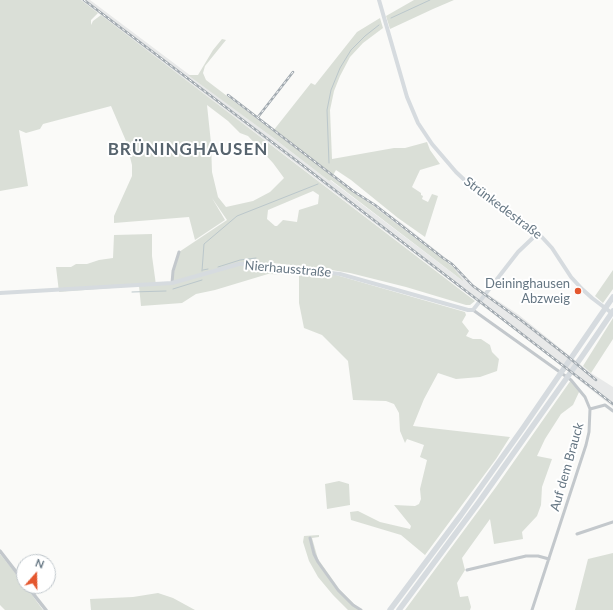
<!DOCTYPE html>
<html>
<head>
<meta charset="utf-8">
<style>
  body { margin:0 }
  #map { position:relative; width:613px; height:610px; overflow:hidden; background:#fafaf8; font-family:Lato,sans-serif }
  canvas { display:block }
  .north { position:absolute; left:16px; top:554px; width:40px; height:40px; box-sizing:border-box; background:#fff; border:1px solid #c1c8cd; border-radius:50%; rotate:20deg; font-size:11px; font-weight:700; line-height:16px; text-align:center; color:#657683 }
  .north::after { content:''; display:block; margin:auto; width:14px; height:18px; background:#e4572e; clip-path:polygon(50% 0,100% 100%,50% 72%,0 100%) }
</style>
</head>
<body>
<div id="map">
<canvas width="613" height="610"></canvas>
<div class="north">N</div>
</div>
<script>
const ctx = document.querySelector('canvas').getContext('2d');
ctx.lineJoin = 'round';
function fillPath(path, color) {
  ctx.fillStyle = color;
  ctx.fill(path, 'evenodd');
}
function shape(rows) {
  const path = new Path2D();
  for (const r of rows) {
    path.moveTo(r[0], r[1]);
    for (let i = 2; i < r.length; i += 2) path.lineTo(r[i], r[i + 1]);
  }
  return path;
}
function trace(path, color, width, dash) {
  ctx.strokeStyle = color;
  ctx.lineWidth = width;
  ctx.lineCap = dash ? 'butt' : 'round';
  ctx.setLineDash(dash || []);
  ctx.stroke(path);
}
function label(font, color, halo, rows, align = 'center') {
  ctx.font = font + ' Lato,sans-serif';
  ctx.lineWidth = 4;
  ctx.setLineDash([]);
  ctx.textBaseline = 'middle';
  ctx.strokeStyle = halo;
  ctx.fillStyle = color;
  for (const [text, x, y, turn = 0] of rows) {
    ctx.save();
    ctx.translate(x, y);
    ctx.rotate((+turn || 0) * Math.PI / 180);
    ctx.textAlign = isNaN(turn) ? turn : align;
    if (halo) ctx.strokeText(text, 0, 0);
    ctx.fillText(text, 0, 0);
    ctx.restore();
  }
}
fillPath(shape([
  [81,0,90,0,272,137,329,181,330,180,463,281,453,267,372,205,351,192,309,160,275,128,355,191,399,221,457,267,471,283,519,315,591,373,613,387,613,407,546,354]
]), '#e8e9e9');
fillPath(shape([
  [0,0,81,0,98,13,91,20,91,25,93,21,101,15,475,301,470,305,466,305,406,287,350,273,325,269,273,263,270,260,270,266,336,275,465,312,466,315,462,322,469,331,466,336,473,339,481,339,490,345,492,352,499,359,497,371,480,377,456,379,438,373,424,399,413,426,510,437,496,459,425,555,401,535,351,520,350,512,358,511,380,522,410,529,411,526,394,505,415,506,419,504,421,499,420,489,427,460,420,457,424,445,407,439,405,443,400,431,399,413,394,404,386,401,353,400,348,361,322,335,304,328,299,303,299,275,268,274,215,290,196,294,182,303,141,306,139,286,59,292,56,267,71,267,76,264,87,264,99,260,113,258,114,235,152,234,152,256,156,285,172,283,172,279,179,252,227,220,212,198,225,220,195,240,189,217,114,223,114,216,118,207,132,176,132,165,126,141,111,106,43,124,40,129,26,133,19,130,28,186,0,191],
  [207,105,228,121,240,133,248,136,273,163,284,178,270,192,253,201,226,207,218,197,212,172,211,143],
  [313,191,319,195,318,204,299,210,297,222,283,220,277,226,275,226,267,219,268,210],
  [414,0,454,0,433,9,390,29,386,16],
  [380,18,383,28,363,43,350,57,340,76,334,91,330,110,332,159,394,148,405,148,427,142,430,150,440,164,420,170,412,187,421,193,421,195,423,196,422,199,428,202,432,194,438,196,425,237,398,218,351,180,336,170,332,177,372,205,453,267,463,280,463,281,331,180,329,181,272,137,188,75,198,75,213,50,222,39,226,40,205,66,203,73,206,80,273,131,311,83,315,85,357,32],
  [613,270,613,289,603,303,595,296],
  [613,318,613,339,591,373,583,366],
  [571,380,580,390,573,405,561,414,545,439,537,456,552,459,542,487,541,505,537,516,522,532,523,539,494,544,490,519,462,558,465,570,457,583,460,597,468,596,471,607,470,610,405,610,496,487],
  [339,481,349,484,350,505,327,509,325,484],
  [319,535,319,537,312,538,318,559,340,590,360,610,348,610,333,595,318,577,309,561,303,542,304,536],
  [613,553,613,610,575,610,588,559],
  [0,554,21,580,43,610,5,610,0,605],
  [158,593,173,598,195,610,91,610,90,599,133,597]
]), '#dadfd7');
trace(shape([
  [391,18,430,0],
  [329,163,327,110,331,90,340,68,351,50,365,36,379,25],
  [218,267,240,260,256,258],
  [203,270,208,269],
  [202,271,204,244,237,216,318,184],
  [173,289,202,280],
  [132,292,166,291]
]), '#bbc7cb', 1);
trace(shape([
  [172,283,173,271,179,252],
  [473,310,571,380,585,397,590,409,589,432,586,445,532,610],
  [590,409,605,405,613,411],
  [577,534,613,522],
  [310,538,314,554,318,562,338,590,353,605,361,610],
  [467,570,526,556,538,556,549,559]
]), '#c3c8cc', 3);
trace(shape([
  [0,551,24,582],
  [27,586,46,610]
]), '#c3c8cc', 3.5);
trace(shape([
  [379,0,407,97,418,123,432,144,456,172,473,188,497,206,540,235,552,248,571,277,582,289,592,298,613,314],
  [0,293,172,283,239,264,255,264,340,274,468,310,473,310,518,252,538,233]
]), '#d6dbdf', 4);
trace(shape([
  [390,610,461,515,523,428,613,297],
  [399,610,479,502,583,355,613,311]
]), '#d6dbdf', 5.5);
const rail = shape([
  [84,0,297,161,613,404],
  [228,95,353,191,375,205,443,258,452,264,473,286,522,321,567,356,596,380],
  [258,117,293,72]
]);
trace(rail, '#a2aab0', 2.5);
trace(rail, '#fff', 1, [3]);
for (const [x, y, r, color] of [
  [578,291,4,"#e4572e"]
]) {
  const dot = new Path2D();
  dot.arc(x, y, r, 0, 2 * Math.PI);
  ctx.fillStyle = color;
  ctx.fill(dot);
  trace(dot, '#fff', 1.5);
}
label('13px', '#657683', '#fff', [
  ["Strünkedestraße",503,208,37],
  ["Nierhausstraße",288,269,5],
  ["Auf dem Brauck",567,467,-74]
]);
label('13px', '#657683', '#fff', [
  ["Deininghausen",570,284],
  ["Abzweig",570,299]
], 'right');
ctx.letterSpacing = '1px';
label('bold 17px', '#57646e', '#fff', [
  ["BRÜNINGHAUSEN",188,150]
]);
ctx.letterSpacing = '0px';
</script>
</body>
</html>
